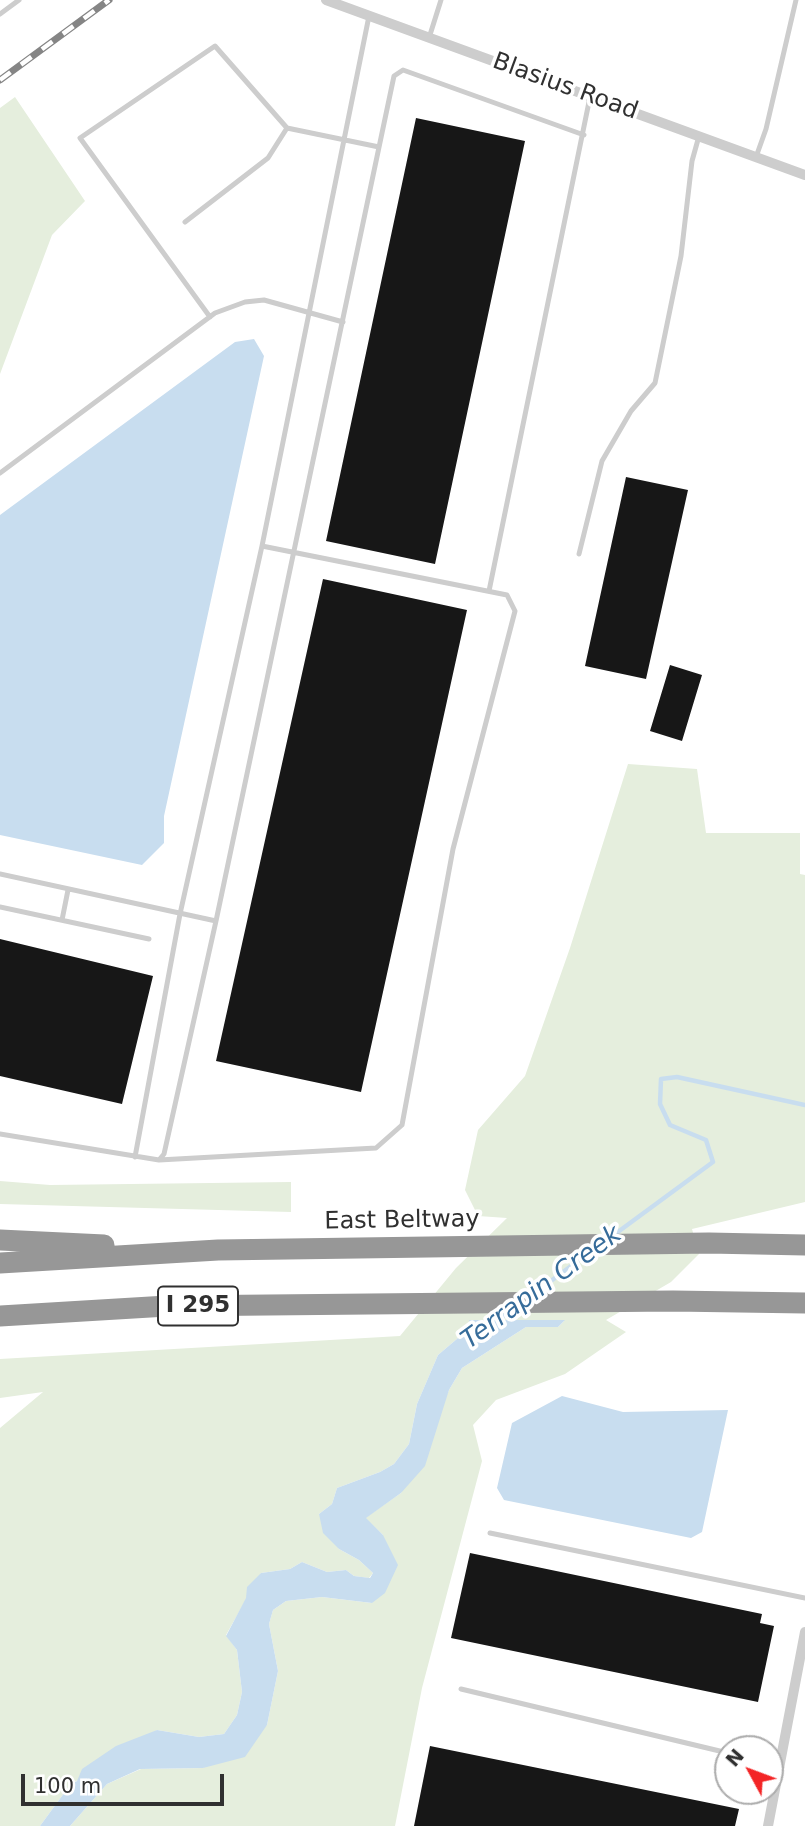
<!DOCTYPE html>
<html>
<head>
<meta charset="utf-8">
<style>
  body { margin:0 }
  #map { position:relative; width:805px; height:1826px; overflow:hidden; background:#fff; font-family:"DejaVu Sans",sans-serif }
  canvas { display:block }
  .north { position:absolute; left:714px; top:1735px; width:70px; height:70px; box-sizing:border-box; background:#fff; border:2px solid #acacac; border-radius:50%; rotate:311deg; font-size:19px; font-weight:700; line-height:28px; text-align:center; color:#303030 }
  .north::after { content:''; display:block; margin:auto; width:24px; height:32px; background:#f32526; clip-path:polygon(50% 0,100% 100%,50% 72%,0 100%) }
  .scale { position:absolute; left:21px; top:1774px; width:203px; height:32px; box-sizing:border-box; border:4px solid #303030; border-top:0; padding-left:9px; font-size:21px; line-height:24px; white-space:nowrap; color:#303030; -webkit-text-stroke:5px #fff; paint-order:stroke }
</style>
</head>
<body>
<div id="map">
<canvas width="805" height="1826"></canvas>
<div class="north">N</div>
<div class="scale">100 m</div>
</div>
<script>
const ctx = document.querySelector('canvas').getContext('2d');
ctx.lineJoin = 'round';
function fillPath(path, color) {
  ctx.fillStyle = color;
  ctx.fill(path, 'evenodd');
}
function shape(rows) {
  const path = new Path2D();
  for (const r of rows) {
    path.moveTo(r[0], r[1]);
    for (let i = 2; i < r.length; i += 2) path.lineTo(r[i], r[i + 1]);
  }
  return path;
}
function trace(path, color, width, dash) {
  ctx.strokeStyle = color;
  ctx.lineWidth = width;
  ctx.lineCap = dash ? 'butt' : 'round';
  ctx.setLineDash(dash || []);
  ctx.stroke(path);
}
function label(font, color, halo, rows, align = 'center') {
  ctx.font = font + ' "DejaVu Sans",sans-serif';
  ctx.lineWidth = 7;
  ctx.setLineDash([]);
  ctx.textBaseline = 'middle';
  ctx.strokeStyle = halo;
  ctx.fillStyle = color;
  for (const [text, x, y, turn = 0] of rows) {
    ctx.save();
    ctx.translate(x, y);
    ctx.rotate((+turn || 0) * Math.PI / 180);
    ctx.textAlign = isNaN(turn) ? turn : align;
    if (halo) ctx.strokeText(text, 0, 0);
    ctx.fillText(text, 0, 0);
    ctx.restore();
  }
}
fillPath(shape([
  [15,97,85,201,52,235,0,374,0,108],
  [628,764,697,769,706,833,800,833,800,874,805,875,805,1202,692,1229,699,1254,671,1282,606,1320,626,1332,565,1374,496,1400,473,1425,482,1461,422,1688,395,1826,70,1826,107,1784,141,1769,203,1768,267,1725,278,1671,269,1624,273,1610,286,1601,322,1597,372,1603,383,1535,365,1518,401,1493,449,1390,462,1368,526,1327,558,1327,564,1321,471,1327,438,1355,417,1404,409,1444,394,1464,380,1472,337,1488,332,1504,319,1514,339,1549,359,1560,373,1573,369,1578,354,1576,346,1570,327,1572,302,1562,290,1569,261,1573,226,1635,237,1650,242,1692,237,1715,224,1734,199,1737,157,1730,70,1785,40,1826,0,1826,0,1428,43,1392,0,1398,0,1359,400,1336,456,1268,507,1218,478,1216,465,1190,478,1130,525,1076,570,948],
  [0,1181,50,1185,291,1182,291,1212,0,1204]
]), '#e5eedd');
fillPath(shape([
  [254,339,264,356,164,816,164,843,142,865,0,835,0,515,235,342],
  [469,1320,565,1320,558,1327,526,1327,462,1368,449,1390,425,1466,401,1493,366,1518,383,1535,398,1565,385,1593,372,1603,322,1597,286,1601,273,1610,269,1624,278,1671,267,1725,245,1757,203,1768,140,1769,107,1784,70,1826,40,1826,70,1785,77,1781,82,1769,116,1746,157,1730,199,1737,224,1734,237,1715,242,1692,237,1650,226,1636,246,1598,247,1587,261,1573,290,1569,302,1562,327,1572,346,1570,354,1576,370,1578,373,1573,359,1560,339,1549,323,1533,319,1514,332,1504,337,1488,380,1472,394,1464,409,1444,417,1404,438,1355,471,1327],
  [562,1396,623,1412,728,1410,702,1532,691,1538,504,1500,497,1488,512,1423]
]), '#c8ddef');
trace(shape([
  [611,1237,713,1162,706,1140,670,1125,660,1104,661,1079,677,1077,805,1105],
  [532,1295,590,1252],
  [493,1324,511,1310]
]), '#c8ddef', 4.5);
fillPath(shape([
  [416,118,525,141,435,564,326,541],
  [626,477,688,490,646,679,585,666],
  [323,579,467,610,361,1092,216,1061],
  [670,665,702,675,682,741,650,731],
  [0,939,153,976,122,1104,0,1076],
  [470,1553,762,1614,760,1623,774,1626,758,1702,451,1638],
  [430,1746,739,1809,735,1826,414,1826]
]), '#171717');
trace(shape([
  [0,14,19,0],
  [429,38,441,0],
  [756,157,766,129,796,0],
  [185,222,268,158,287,128],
  [210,317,80,138,215,46,287,128,379,147],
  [0,473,215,313,245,302,264,300,343,322],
  [579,554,602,461,631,411,655,383,681,256,692,161,699,136],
  [489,591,590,97],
  [0,874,216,921,164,1154,159,1160,0,1134],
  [0,907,149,939],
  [62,920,68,890],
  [216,921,394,76,403,70,584,135],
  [135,1157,180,914,262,546,369,16],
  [159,1160,376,1148,402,1125,453,849,515,611,507,595,262,546],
  [490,1533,805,1598],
  [461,1689,728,1753]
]), '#cdcdcd', 5);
trace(shape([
  [326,0,805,175],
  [768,1826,805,1632]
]), '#cdcdcd', 10);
trace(shape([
  [0,1240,104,1245],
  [0,1263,218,1250,709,1243,805,1245],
  [0,1316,167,1306,673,1301,805,1303]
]), '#979797', 21);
const rail = shape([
  [0,80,109,0]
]);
trace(rail, '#858585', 7);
trace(rail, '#fff', 4.5, [13]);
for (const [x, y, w] of [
  [198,1306,80]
]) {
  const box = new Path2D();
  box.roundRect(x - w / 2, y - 19.5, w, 39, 5);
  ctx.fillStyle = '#fff';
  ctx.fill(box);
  trace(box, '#303030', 2);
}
label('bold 23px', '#303030', null, [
  ["I 295",198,1306]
]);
label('24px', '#303030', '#fff', [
  ["Blasius Road",565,87,20],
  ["East Beltway",402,1221,-1]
]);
label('italic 26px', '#366c9a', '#fff', [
  ["Terrapin Creek",542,1288,-36]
]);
</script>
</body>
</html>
